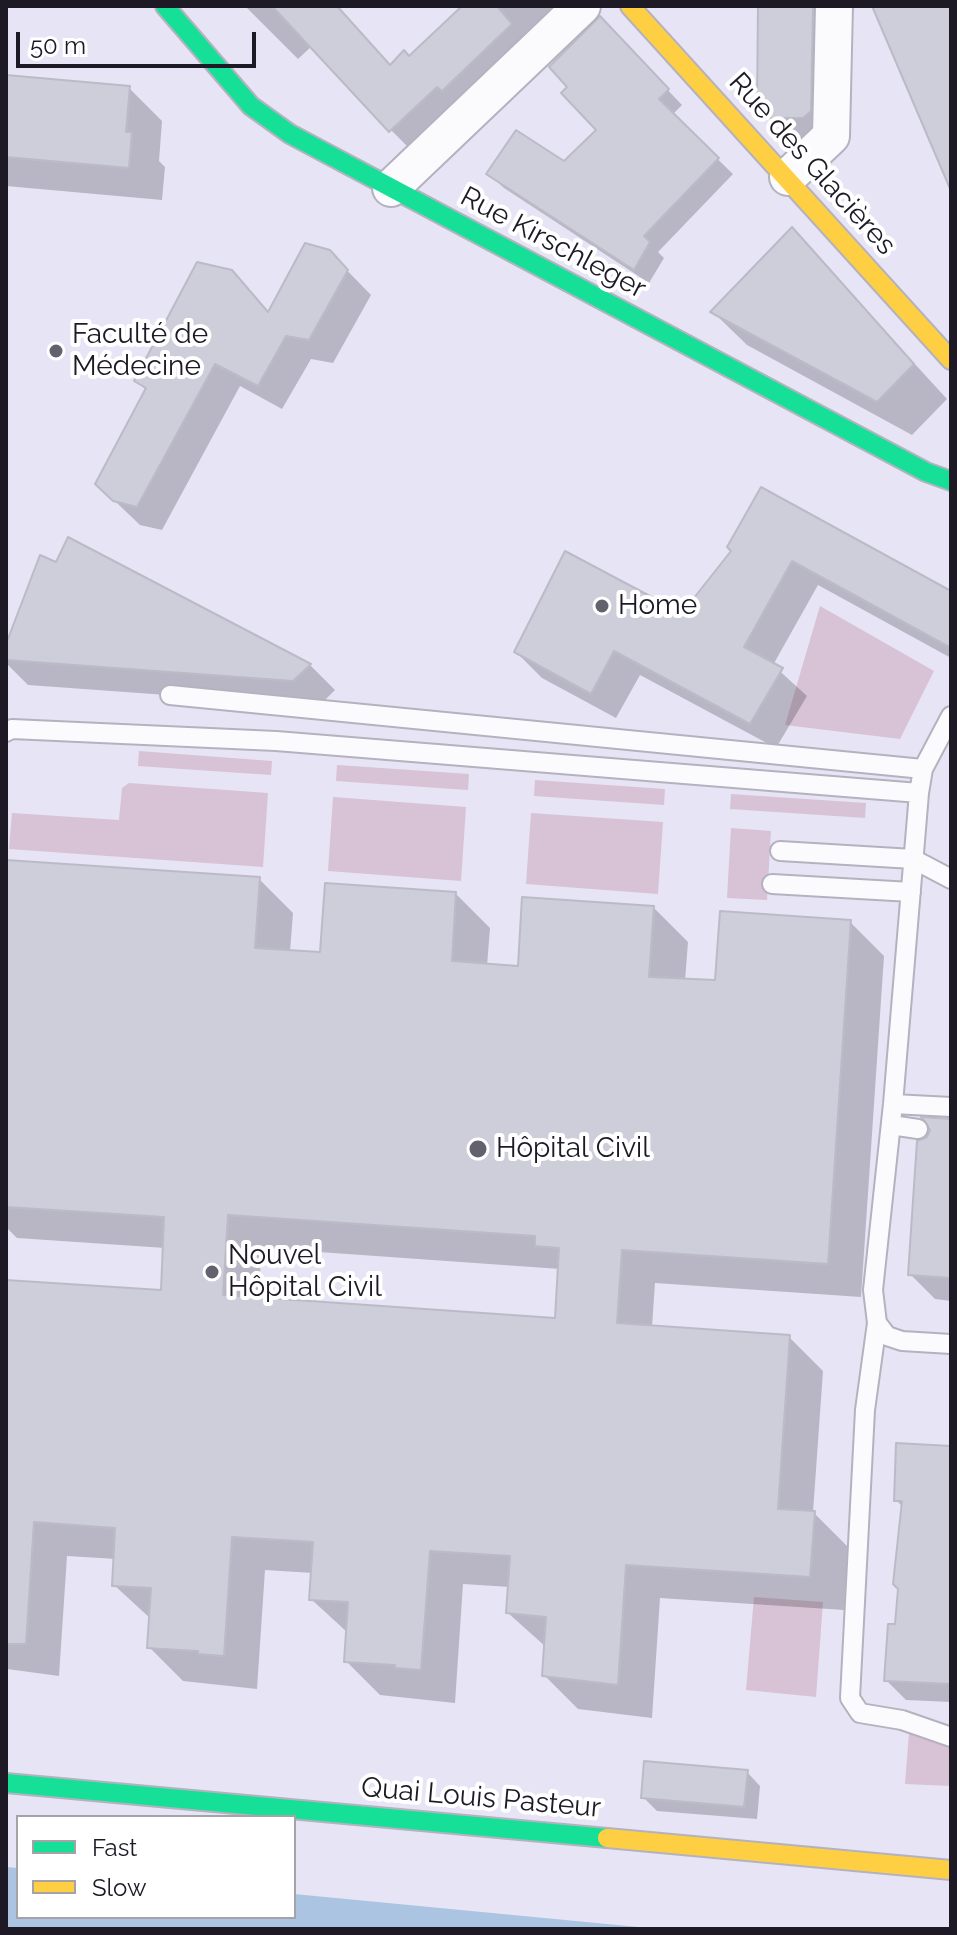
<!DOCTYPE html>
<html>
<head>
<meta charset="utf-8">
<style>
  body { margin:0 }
  #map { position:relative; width:957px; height:1935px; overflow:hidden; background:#e7e4f5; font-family:Raleway,sans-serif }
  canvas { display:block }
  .frame { position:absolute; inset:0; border:8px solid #1d1a25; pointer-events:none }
  .legend { position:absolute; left:16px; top:1815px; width:280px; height:104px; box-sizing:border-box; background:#fff; border:2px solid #a5a3a8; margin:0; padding:10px 14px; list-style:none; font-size:24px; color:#1d1a25 }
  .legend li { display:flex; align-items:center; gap:16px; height:40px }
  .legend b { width:40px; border:2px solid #a5a3a8 }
  .scale { position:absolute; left:16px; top:32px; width:240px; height:36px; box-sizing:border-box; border:4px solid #1d1a25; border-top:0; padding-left:10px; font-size:24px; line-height:28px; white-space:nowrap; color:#1d1a25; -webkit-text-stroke:6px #fff; paint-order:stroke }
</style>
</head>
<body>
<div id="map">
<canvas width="957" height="1935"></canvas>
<div class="frame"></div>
<ul class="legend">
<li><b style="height:10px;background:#16e098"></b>Fast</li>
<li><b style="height:10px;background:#ffcf43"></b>Slow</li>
</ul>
<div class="scale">50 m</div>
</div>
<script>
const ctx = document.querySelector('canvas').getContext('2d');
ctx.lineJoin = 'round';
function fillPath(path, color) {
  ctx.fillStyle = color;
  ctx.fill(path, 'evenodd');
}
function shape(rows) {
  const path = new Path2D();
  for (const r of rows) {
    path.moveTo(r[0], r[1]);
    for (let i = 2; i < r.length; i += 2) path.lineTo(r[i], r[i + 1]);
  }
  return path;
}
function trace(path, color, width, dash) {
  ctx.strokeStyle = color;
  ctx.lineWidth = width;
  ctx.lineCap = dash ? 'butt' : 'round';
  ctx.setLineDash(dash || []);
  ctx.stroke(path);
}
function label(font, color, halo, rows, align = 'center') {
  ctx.font = font + ' Raleway,sans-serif';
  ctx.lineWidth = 8;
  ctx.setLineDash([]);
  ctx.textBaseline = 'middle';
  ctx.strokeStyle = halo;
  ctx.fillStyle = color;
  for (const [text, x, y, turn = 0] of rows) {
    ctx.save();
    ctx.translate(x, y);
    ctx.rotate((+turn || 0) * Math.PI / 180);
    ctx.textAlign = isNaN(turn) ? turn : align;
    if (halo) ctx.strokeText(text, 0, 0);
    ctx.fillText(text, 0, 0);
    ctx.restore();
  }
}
fillPath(shape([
  [820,606,934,671,900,739,785,725],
  [139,751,272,761,271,775,138,766],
  [337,765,469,774,468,790,336,781],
  [535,780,665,789,664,805,534,796],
  [129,783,268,793,263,867,9,849,12,813,119,820,122,788],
  [731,794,866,803,865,818,730,809],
  [333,797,466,807,461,881,328,871],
  [531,813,663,822,658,894,526,884],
  [731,828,771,831,767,900,727,898],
  [754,1597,823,1602,816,1697,746,1690],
  [909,1733,951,1747,951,1786,905,1784]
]), '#d8c2d5');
fillPath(shape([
  [6,1867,18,1868,18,1917,294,1917,294,1894,659,1929,6,1929]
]), '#abc4e1');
fillPath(shape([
  [245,6,337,6,392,66,409,59,465,6,588,6,425,164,334,73,338,70,313,45,298,59],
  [760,6,835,6,824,137,791,137,759,105],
  [600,19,682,105,672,115,733,174,658,252,664,258,649,283,504,188,489,174,565,163,599,130,570,87],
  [6,77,129,88,162,121,159,161,165,167,162,200,6,186],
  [792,230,947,399,912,435,747,345,713,312],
  [329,252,371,295,333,363,311,359,282,409,240,386,162,530,140,525,97,484,147,391,137,381,231,271,269,313],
  [69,540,310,665,335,690,319,706,28,685,6,663,6,650],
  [729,547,951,594,951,658,818,585,773,665,807,696,776,748,640,675,616,718,542,678,516,652,682,616,733,551],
  [6,862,259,879,293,913,290,952,322,955,456,894,490,928,487,966,520,968,654,908,688,942,685,981,717,983,850,922,884,956,861,1297,655,1283,652,1327,789,1337,823,1371,813,1512,848,1547,844,1610,660,1598,652,1718,578,1709,544,1675,546,1647,508,1613,510,1587,463,1584,455,1703,380,1695,346,1661,348,1633,311,1599,313,1573,265,1570,257,1689,183,1681,149,1647,151,1619,114,1585,116,1559,67,1556,59,1676,7,1669,6,1282,163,1292,165,1248,17,1238,6,1227],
  [262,1248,560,1269,557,1320,258,1299],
  [925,1119,951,1119,951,1301,935,1299,910,1274,932,1130],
  [951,1448,951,1702,906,1700,886,1680,897,1626,903,1507,896,1500],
  [747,1772,760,1786,757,1819,657,1811,643,1797]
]), '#0003');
const building = shape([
  [272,6,337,6,390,65,404,50,409,56,462,6,497,6,512,24,442,91,437,87,389,132,272,6],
  [758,6,813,6,811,111,803,118,769,118,757,106,758,6],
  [872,6,951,6,951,191,872,6],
  [600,16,669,89,659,99,719,158,644,236,650,242,634,270,486,174,516,130,564,161,596,130,561,93,567,87,549,67,600,16],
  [6,75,130,86,126,132,132,132,129,168,6,157,6,75],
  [792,227,914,364,877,402,710,312,792,227],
  [305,243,330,250,348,270,309,340,286,336,258,386,215,364,137,507,113,501,95,484,146,388,134,381,197,262,232,270,268,312,305,243],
  [761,487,951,591,951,648,792,561,744,647,783,668,750,724,614,651,591,694,514,652,565,551,682,613,731,551,727,547,761,487],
  [68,537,311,664,293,681,6,660,6,644,40,555,56,562,68,537],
  [6,860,260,877,255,948,320,952,325,883,456,892,452,961,518,966,522,897,654,906,649,977,715,980,720,911,851,920,828,1264,622,1250,617,1323,790,1335,778,1509,815,1511,810,1577,626,1565,618,1685,542,1676,546,1617,506,1613,510,1556,430,1551,421,1670,395,1668,395,1665,344,1662,348,1602,309,1600,313,1542,232,1537,224,1656,198,1654,198,1651,147,1648,151,1588,112,1586,115,1528,34,1522,26,1644,6,1644,6,1280,161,1290,164,1217,6,1207,6,860],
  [228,1215,535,1236,535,1246,559,1248,555,1318,223,1295,228,1215],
  [921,1117,951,1119,951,1278,908,1275,917,1141,927,1137,930,1130,921,1117],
  [896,1443,951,1446,951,1684,884,1681,888,1624,895,1624,898,1589,893,1584,902,1501,894,1501,896,1443],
  [644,1761,748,1770,744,1807,641,1798,644,1761]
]);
fillPath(building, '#cecedb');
trace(building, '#bbbbc8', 2);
const lane = shape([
  [170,695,923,769],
  [951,716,923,769,919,793,893,1104,873,1290,877,1323,865,1410,850,1698,860,1713,902,1720,951,1737],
  [6,732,12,729,276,741,919,793],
  [780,851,913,859,951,879],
  [772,884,911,892],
  [893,1104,951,1107],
  [891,1125,918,1129],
  [877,1323,887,1336,902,1341,951,1344]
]);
const street = shape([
  [788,177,831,136,834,6],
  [391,188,582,6]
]);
const fast = shape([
  [165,6,251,106,290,134,926,472,951,481],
  [6,1783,607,1838]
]);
const slow = shape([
  [630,6,951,360],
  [607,1838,951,1870]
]);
trace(lane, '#b4b2bf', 22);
trace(street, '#b4b2bf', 40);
trace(fast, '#b4b2bf', 22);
trace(slow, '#b4b2bf', 22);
trace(lane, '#fbfbfe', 18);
trace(street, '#fbfbfe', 36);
trace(fast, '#16e098', 18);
trace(slow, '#ffcf43', 18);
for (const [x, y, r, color] of [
  [56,351,8,"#64616e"],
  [602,606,8,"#64616e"],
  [478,1149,10,"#64616e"],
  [212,1272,8,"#64616e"]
]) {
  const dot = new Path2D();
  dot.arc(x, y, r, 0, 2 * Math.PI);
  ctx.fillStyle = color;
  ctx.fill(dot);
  trace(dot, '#fff', 3);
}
label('28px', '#1d1a25', '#fff', [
  ["Rue des Glacières",812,164,48],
  ["Rue Kirschleger",553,243,28],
  ["Quai Louis Pasteur",481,1798,5]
]);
label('28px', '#1d1a25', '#fff', [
  ["Faculté de",72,335],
  ["Médecine",72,367],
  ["Home",618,606],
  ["Hôpital Civil",496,1149],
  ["Nouvel",228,1256],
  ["Hôpital Civil",228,1288]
], 'left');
</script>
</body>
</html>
